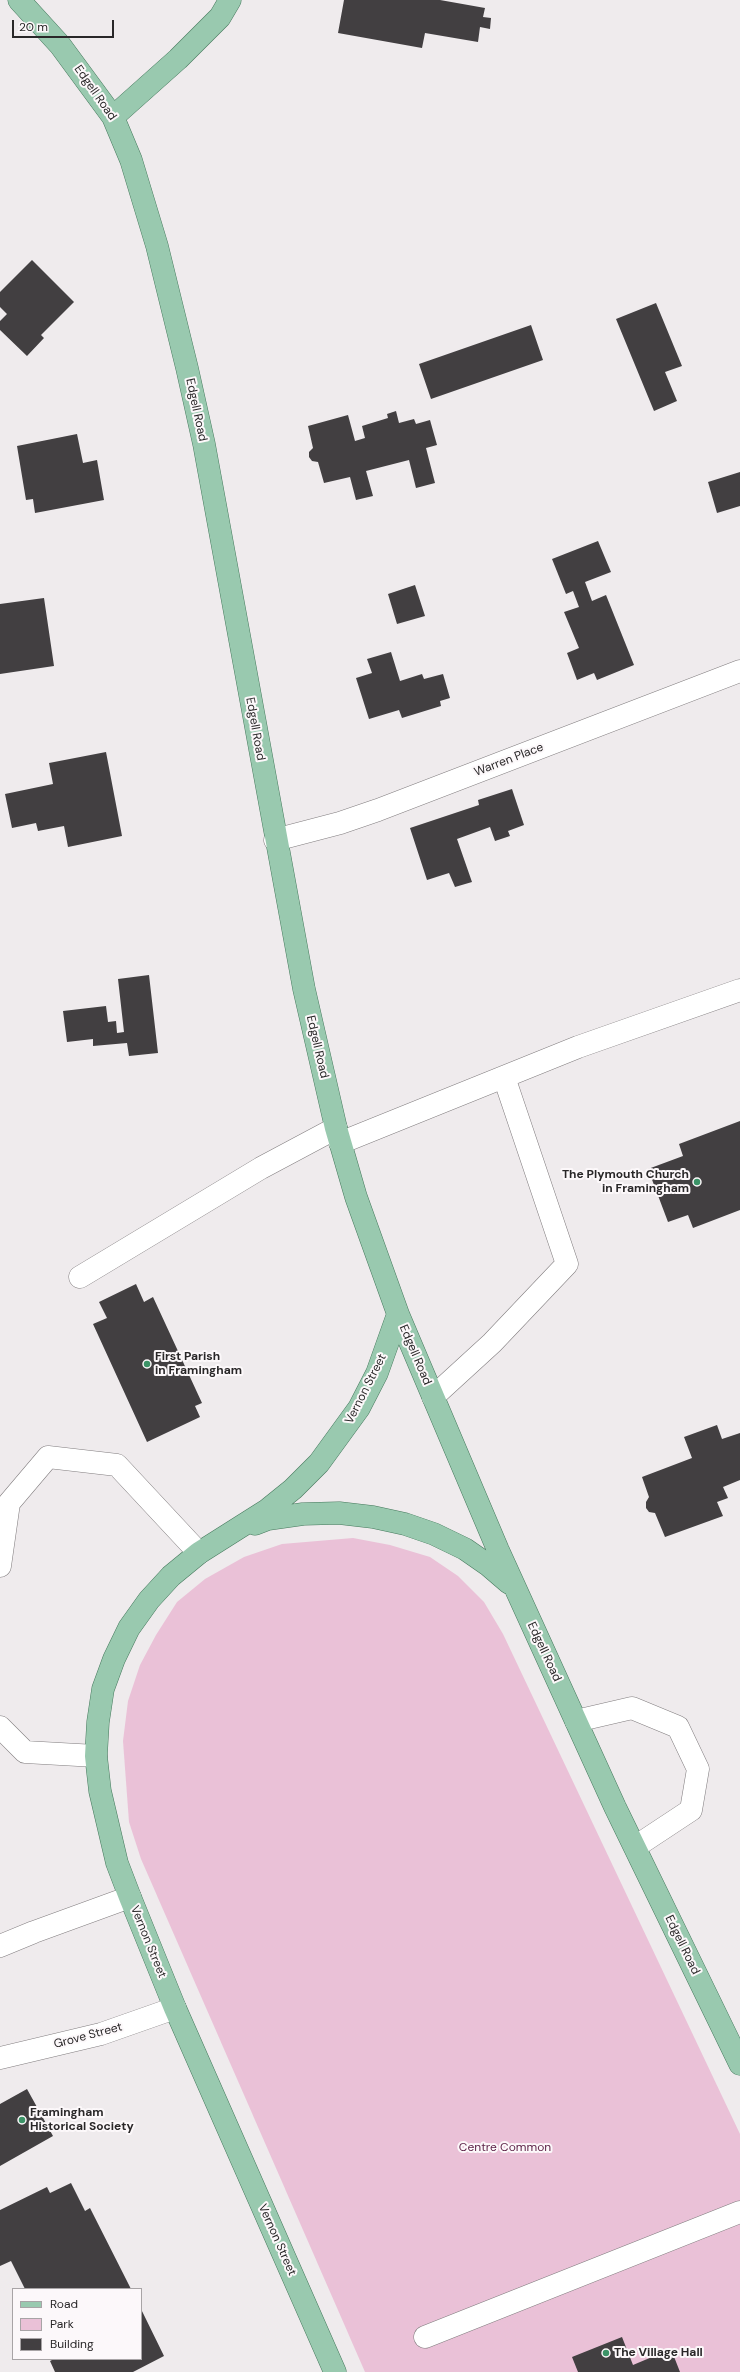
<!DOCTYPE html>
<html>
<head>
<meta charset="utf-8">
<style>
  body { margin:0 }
  #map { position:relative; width:740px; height:2372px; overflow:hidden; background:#efebed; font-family:"DM Sans",sans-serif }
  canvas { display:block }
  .legend { position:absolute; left:12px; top:2288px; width:130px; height:72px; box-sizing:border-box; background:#fcf8fa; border:1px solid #a8a4a6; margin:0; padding:5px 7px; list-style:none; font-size:12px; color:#292728 }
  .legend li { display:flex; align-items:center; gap:8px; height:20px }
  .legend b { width:20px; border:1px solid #a8a4a6 }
  .scale { position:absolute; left:12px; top:20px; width:102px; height:18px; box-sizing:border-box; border:2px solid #292728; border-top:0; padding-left:5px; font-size:12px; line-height:14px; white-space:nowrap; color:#292728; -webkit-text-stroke:3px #fcf8fa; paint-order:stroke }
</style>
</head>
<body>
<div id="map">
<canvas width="740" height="2372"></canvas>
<ul class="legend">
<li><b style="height:5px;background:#99c9af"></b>Road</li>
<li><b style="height:11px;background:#eac1d7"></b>Park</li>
<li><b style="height:11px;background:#423f41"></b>Building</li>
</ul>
<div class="scale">20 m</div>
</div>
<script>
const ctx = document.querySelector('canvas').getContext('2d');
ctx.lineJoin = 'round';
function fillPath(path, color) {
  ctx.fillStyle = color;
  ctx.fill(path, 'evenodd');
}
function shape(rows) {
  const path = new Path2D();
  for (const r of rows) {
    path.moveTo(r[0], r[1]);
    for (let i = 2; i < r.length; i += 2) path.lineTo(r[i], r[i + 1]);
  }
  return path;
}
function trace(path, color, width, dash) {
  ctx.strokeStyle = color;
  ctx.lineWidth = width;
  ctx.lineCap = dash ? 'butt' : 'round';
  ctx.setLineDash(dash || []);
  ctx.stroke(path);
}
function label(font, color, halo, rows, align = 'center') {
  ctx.font = font + ' "DM Sans",sans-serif';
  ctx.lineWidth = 4;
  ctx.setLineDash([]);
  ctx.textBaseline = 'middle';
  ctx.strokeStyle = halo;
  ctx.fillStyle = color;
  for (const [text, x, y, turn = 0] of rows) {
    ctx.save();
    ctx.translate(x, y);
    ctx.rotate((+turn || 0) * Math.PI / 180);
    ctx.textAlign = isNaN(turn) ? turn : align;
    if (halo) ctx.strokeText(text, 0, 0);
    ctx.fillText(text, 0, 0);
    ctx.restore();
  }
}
fillPath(shape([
  [353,1538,390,1545,430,1557,458,1576,484,1602,503,1634,740,2134,740,2372,365,2372,141,1859,129,1822,123,1741,128,1701,140,1665,156,1635,177,1602,205,1579,244,1557,282,1544]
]), '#eac1d7');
fillPath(shape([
  [344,0,440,0,485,8,483,17,491,18,490,29,480,27,478,42,425,33,422,48,338,33],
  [32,260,74,302,41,335,44,338,27,356,0,330,0,321,7,314,0,307,0,292],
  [656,303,682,366,665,372,677,401,654,411,616,319],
  [531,325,543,360,431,399,419,364],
  [396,411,399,423,414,419,416,424,430,420,437,445,426,448,435,483,416,488,409,460,366,471,373,496,356,500,350,477,324,483,318,462,312,461,309,457,309,452,313,448,308,426,348,415,355,441,365,438,362,426,388,418,387,414],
  [77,434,83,463,97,460,104,500,35,513,33,499,26,500,17,446],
  [740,472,740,506,717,513,708,482],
  [598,541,611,572,585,582,592,601,606,595,634,665,597,680,594,673,577,680,567,653,579,648,564,612,579,607,573,591,566,594,552,559],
  [415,585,425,616,397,624,388,594],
  [44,598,54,666,0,674,0,604],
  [391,652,400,681,422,674,424,679,443,674,450,698,440,701,441,706,402,718,399,710,369,719,356,678,372,673,367,659],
  [106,752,122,836,68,847,64,826,38,831,36,823,12,828,5,794,53,784,49,763],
  [512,789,524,825,508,831,510,836,495,841,490,827,457,839,472,882,455,887,449,873,427,880,410,828,479,805,478,800],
  [149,975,158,1053,129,1056,127,1043,93,1046,93,1039,67,1042,63,1011,106,1006,108,1022,116,1021,117,1033,124,1032,118,979],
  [740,1121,740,1210,693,1228,688,1215,668,1222,648,1169,683,1156,679,1144],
  [136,1284,144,1302,153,1297,202,1403,195,1406,200,1417,147,1442,93,1324,107,1318,99,1302],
  [717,1425,722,1439,740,1433,740,1480,723,1487,728,1498,717,1502,723,1516,665,1537,655,1513,649,1512,646,1508,646,1502,649,1497,642,1477,692,1458,684,1437],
  [27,2089,53,2136,0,2166,0,2104],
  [71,2183,85,2211,90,2208,131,2289,25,2289,11,2261,0,2266,0,2210,47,2187,50,2193],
  [141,2309,164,2356,133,2372,55,2372,50,2361,54,2359,141,2359],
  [622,2337,633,2365,671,2349,680,2372,578,2372,572,2357]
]), '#423f41');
const minor = shape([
  [275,840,340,823,378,810,740,671],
  [340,1143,578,1047,740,990],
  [80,1277,261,1168,336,1128],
  [433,1397,492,1343,567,1264,504,1077],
  [0,1566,9,1503,48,1457,117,1465,199,1553],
  [576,1721,632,1708,678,1727,698,1769,691,1810,635,1847],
  [0,1727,25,1752,96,1756],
  [0,1946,34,1932,130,1897],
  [0,2058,101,2034,175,2008],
  [425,2337,740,2212]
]);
const major = shape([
  [19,0,60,45,113,117,131,160,157,246,187,368,204,444,304,989,336,1128,356,1197,398,1314,498,1550,615,1807,740,2064],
  [113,117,178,59,220,17,230,0],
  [255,1524,268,1519,303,1514,339,1513,373,1517,405,1524,434,1534,465,1549,488,1565,509,1583],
  [335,2372,175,2008,130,1897,117,1863,100,1791,96,1756,98,1722,103,1689,114,1659,129,1628,149,1600,171,1576,199,1553,267,1510,293,1489,319,1463,359,1408,377,1373,398,1314]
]);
trace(minor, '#817d7f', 23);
trace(major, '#46795d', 23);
trace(minor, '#fff', 22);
trace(major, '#99c9af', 22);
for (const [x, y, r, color] of [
  [697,1182,4,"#3c9367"],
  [147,1364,4,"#3c9367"],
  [22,2120,4,"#3c9367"],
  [606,2353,4,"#3c9367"]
]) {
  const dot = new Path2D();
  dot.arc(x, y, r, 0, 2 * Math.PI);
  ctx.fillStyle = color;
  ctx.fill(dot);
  trace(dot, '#fcf8fa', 1.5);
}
label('12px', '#292728', '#fcf8fa', [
  ["Edgell Road",95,93,55],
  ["Edgell Road",196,410,78],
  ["Edgell Road",255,729,80],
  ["Warren Place",509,760,-21],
  ["Edgell Road",317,1047,77],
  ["Edgell Road",415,1355,67],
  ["Vernon Street",366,1389,-63],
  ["Edgell Road",544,1652,65],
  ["Vernon Street",148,1942,68],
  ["Edgell Road",682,1945,64],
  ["Grove Street",88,2036,-15],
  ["Vernon Street",277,2240,66]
]);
label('bold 12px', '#292728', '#fcf8fa', [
  ["The Plymouth Church",689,1175,"right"],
  ["in Framingham",689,1189,"right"],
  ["First Parish",155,1357],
  ["in Framingham",155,1371],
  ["Framingham",30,2113],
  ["Historical Society",30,2127],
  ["The Village Hall",614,2353]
], 'left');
label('12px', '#5e2348', '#fcf8fa', [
  ["Centre Common",505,2148]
]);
</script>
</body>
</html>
